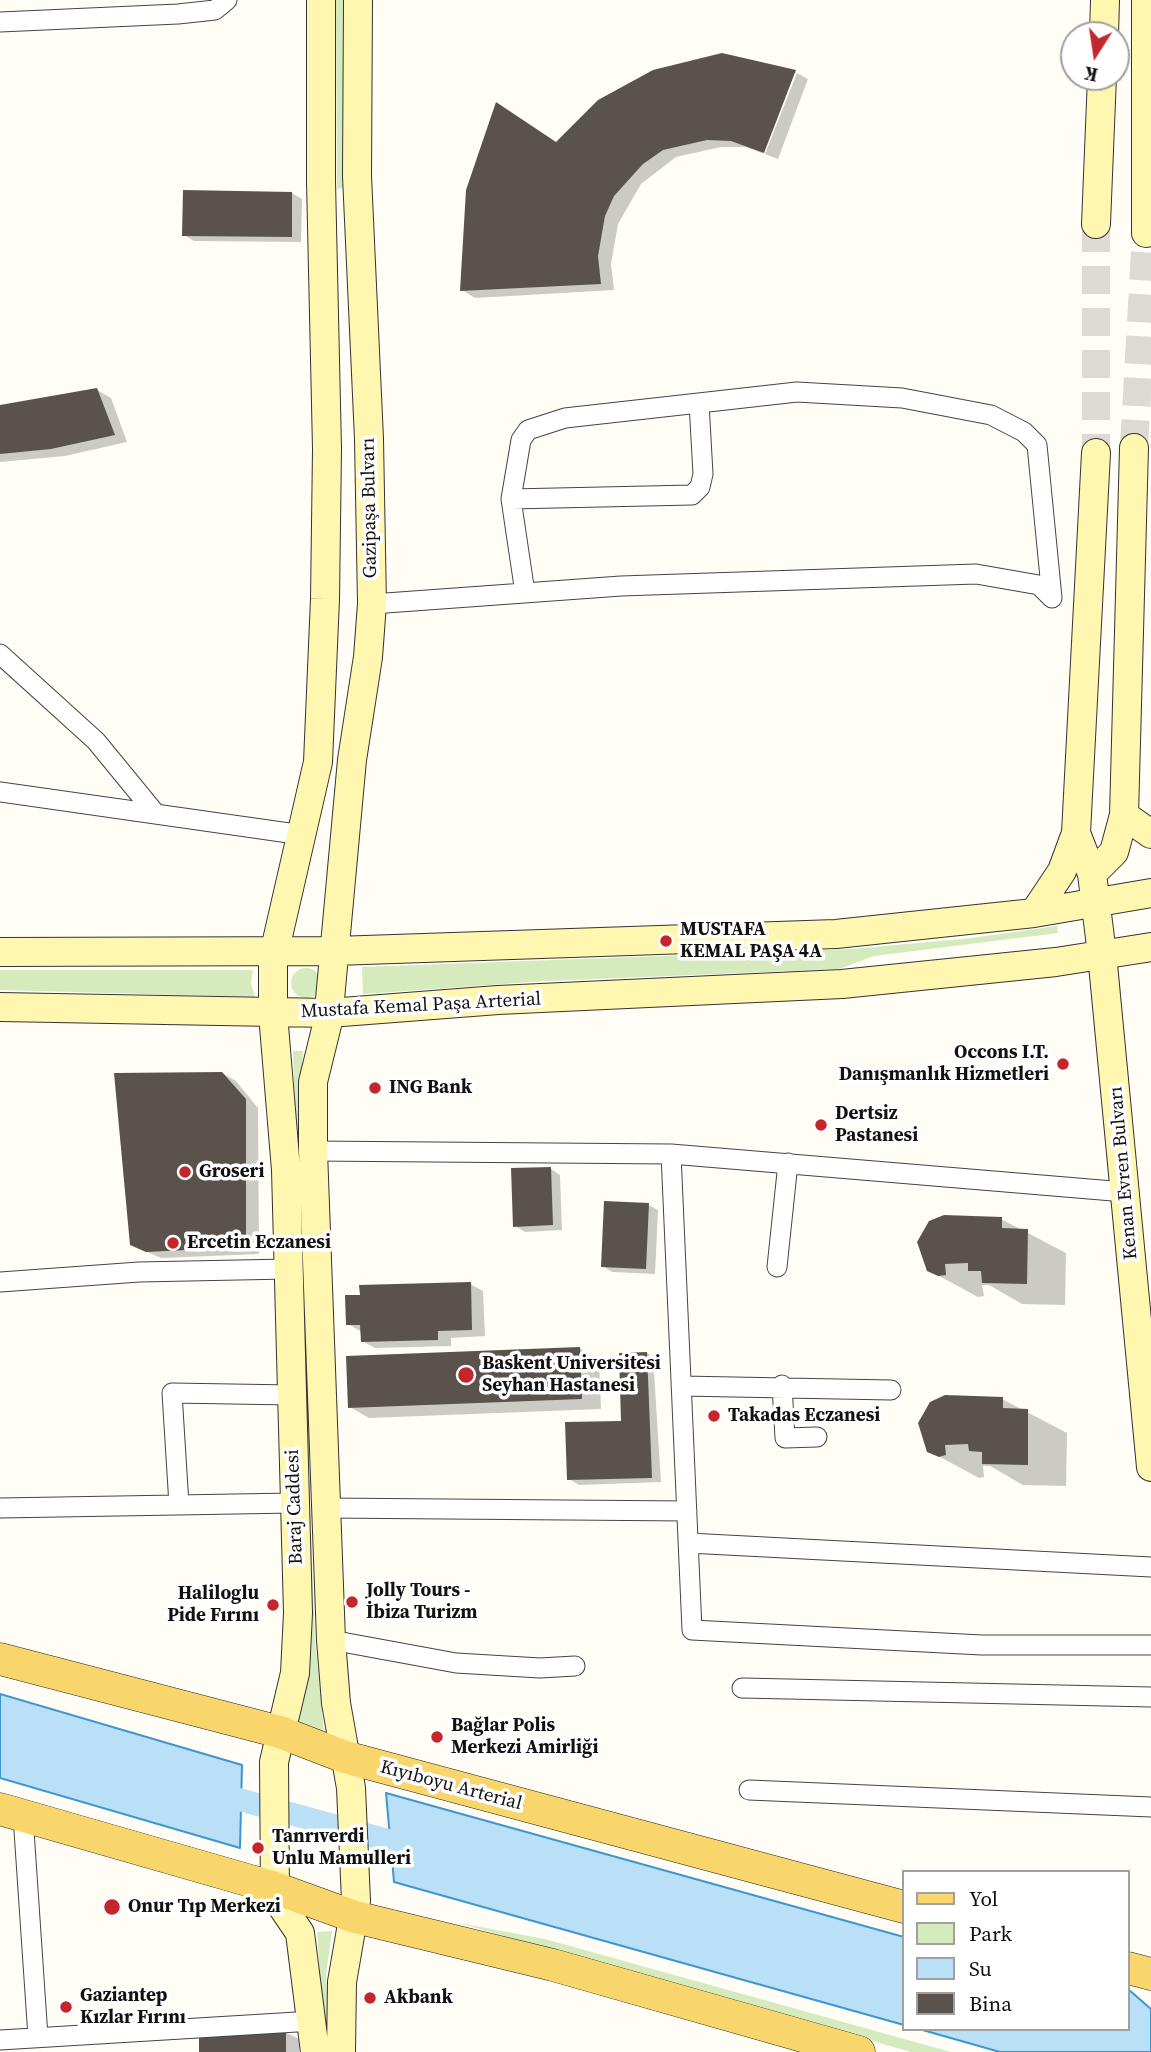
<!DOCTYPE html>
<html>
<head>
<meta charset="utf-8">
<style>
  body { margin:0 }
  #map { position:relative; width:1151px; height:2052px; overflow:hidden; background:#fffdf5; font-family:"Source Serif 4",serif }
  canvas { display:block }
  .legend { position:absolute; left:902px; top:1870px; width:228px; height:161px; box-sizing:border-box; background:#fff; border:2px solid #a0a0a0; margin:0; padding:9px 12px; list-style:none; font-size:21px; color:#111 }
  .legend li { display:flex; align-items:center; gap:14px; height:35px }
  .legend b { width:35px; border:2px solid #a0a0a0 }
  .north { position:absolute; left:1060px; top:21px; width:70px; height:70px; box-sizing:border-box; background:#fff; border:2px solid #a0a0a0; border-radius:50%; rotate:192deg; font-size:19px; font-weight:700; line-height:28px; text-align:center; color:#111 }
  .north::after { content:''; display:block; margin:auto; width:24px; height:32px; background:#c4262e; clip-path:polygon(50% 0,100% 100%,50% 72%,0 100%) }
</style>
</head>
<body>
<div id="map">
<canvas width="1151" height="2052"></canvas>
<ul class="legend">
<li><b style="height:9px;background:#f9d66b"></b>Yol</li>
<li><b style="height:19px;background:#d5ebbd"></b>Park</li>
<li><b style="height:19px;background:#b9e0f7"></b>Su</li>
<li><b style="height:19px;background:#5a524d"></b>Bina</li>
</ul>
<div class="north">K</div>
</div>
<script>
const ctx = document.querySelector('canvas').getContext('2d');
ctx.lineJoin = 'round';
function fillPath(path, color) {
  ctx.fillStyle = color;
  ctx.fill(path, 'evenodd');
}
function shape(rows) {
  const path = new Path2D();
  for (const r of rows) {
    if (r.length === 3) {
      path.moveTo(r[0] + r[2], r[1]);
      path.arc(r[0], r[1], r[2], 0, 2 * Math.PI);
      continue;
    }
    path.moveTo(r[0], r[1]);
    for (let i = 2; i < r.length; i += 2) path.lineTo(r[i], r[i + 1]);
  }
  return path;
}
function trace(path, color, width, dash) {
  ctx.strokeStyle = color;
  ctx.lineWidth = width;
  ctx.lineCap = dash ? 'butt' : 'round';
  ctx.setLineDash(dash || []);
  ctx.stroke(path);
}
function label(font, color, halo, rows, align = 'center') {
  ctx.font = font + ' "Source Serif 4",serif';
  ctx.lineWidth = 7;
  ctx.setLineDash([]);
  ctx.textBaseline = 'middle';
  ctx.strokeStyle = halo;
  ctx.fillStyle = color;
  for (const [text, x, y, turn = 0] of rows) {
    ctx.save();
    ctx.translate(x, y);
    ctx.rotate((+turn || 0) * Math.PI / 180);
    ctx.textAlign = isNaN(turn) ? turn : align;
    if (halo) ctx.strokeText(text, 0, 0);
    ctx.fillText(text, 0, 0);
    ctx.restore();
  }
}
fillPath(shape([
  [336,0,348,0,345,188,337,189],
  [1057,926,1058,933,874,956,839,969,546,981,363,994,362,967,852,949,972,938],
  [306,983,15],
  [0,970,253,970,251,983,255,997,0,990],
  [293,1051,303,1051,300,1095,310,1501,315,1641,324,1732,296,1726,307,1681,312,1630],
  [459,1923,545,1939,951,2052,911,2052],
  [332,1931,326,1974,331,2052,326,2052,317,1932]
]), '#d5ebbd');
const water = shape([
  [0,1694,242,1765,240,1848,0,1778,0,1694],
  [386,1793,904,1937,904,2025,394,1882,386,1793],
  [1128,1989,1151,2009,1151,2052,1000,2052,919,2029,1128,2029,1128,1989]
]);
fillPath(water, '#b9e0f7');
trace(water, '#3f96cf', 2);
fillPath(shape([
  [722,55,795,72,808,79,778,159,765,154,797,73,793,73,762,153,746,147,721,147,676,157,641,184,618,224,611,264,614,290,475,298,462,290,557,144],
  [292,193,302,199,301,242,194,241,184,235],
  [97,390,111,398,127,442,65,456,0,462,0,406],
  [222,1073,236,1081,258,1108,259,1254,161,1258,145,1251],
  [551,1169,560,1175,562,1230,525,1232,515,1226],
  [648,1205,658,1210,655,1274,612,1272,603,1266],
  [1001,1219,1066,1253,1065,1305,1022,1304,989,1285,982,1285,984,1296,978,1297,928,1270],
  [470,1284,483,1291,485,1336,451,1338,451,1346,375,1348,362,1341,362,1332,348,1324],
  [579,1348,599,1360,601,1409,369,1418,350,1407],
  [647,1353,653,1357,661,1482,579,1485,569,1479,623,1422],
  [1002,1399,1067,1433,1066,1486,1023,1485,990,1466,983,1466,984,1477,979,1478,929,1451],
  [285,2032,299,2039,299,2052,201,2052]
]), '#0003');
trace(shape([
  [212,1792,419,1849]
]), '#b9e0f7', 23);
fillPath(shape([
  [722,53,796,70,764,153,731,141,707,140,663,150,643,164,614,196,605,216,598,256,601,284,460,291,466,190,496,102,556,142,598,100,653,70],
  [183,190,292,192,292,237,182,236],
  [97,388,115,435,51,449,0,454,0,405],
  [222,1072,246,1099,246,1247,146,1252,130,1245,114,1073],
  [551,1167,553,1225,513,1227,511,1168],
  [604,1201,649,1203,646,1269,601,1267],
  [944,1215,1002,1217,1002,1228,1028,1229,1027,1284,982,1283,981,1271,968,1271,968,1263,945,1264,946,1275,938,1276,927,1271,917,1242,929,1221],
  [471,1282,472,1330,438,1331,438,1340,361,1342,360,1325,346,1325,345,1295,360,1295,359,1285],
  [580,1347,582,1399,348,1408,346,1356],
  [647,1352,652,1478,567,1480,565,1422,621,1421,619,1353],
  [945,1395,1003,1397,1003,1408,1028,1409,1028,1465,982,1464,982,1452,969,1451,968,1444,945,1445,946,1455,939,1457,927,1452,918,1423,930,1402],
  [286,2030,286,2052,199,2052,199,2031]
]), '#5a524d');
trace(shape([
  [1096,224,1096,453],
  [1134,448,1146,233]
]), '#dbdad3', 28, [28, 14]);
const street = shape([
  [0,22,178,14,215,10,227,0],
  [511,499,692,495,700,487,703,474,699,403],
  [525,593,511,499,521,440,528,430,565,418,797,392,902,398,991,415,1024,432,1037,445,1052,598],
  [372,604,621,586,976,574,1039,585,1052,598],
  [0,654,96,741,155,813],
  [0,792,303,835],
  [313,1151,671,1154,1125,1192],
  [671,1154,692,1630,982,1645,1151,1645],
  [777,1267,788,1163],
  [0,1282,139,1272,288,1269],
  [782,1385,785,1438,817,1437],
  [681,1386,891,1390],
  [179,1505,172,1393,292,1395],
  [0,1508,294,1503],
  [326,1508,687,1511],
  [688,1543,1151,1567],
  [331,1640,456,1663,540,1668,575,1666],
  [742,1688,1151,1697],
  [749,1790,1151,1807],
  [23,1816,38,2037],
  [0,2040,313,2021]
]);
const secondary = shape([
  [1104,35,1105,0],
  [1096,224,1102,77],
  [1146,233,1146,0],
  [1096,453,1076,833,1092,874,1102,954,1151,1467],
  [1124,815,1151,834],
  [1092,874,1114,852,1124,815,1134,448],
  [1034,913,1062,871,1076,833],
  [0,952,335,951,836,934,1034,913,1151,893],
  [0,1007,329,1013,498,1000,842,984,1056,962,1151,947],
  [315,2052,300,1933,275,1896,274,1762,295,1673,298,1613,286,1170,273,1014,273,958,318,762,325,599,327,449,321,181,321,0],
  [341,2052,342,1982,356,1901,351,1788,336,1703,331,1640,313,1151,313,1082,328,1021,352,760,368,657,372,604,369,439,357,176,358,0]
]);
const primary = shape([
  [0,1659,280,1732,345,1757,904,1907],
  [0,1809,275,1888,355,1917,553,1965,859,2052],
  [1128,1968,1151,1974]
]);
trace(street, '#444', 21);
trace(secondary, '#333', 30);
trace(primary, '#222', 33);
trace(street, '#fff', 19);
trace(secondary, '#fff6b0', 28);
trace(primary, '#f9d66b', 32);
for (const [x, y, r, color] of [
  [666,941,7,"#c4262e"],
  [1063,1064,7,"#c4262e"],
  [375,1088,7,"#c4262e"],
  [821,1125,7,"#c4262e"],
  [185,1172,7,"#c4262e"],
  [173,1243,7,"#c4262e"],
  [466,1375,9,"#c4262e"],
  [714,1416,7,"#c4262e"],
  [352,1602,7,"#c4262e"],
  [273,1605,7,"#c4262e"],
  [437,1737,7,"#c4262e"],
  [258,1848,7,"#c4262e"],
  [112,1907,9,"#c4262e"],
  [370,1998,7,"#c4262e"],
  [66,2007,7,"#c4262e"]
]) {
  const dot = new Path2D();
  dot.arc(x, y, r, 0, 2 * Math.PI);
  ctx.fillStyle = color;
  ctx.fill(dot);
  trace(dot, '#fff', 2.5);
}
label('19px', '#111', '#fff', [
  ["Gazipaşa Bulvarı",370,508,-91],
  ["Mustafa Kemal Paşa Arterial",421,1006,-3],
  ["Kenan Evren Bulvarı",1124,1173,-95],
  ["Baraj Caddesi",295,1507,-92],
  ["Kıyıboyu Arterial",451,1786,15]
]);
label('bold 19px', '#111', '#fff', [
  ["MUSTAFA",680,930],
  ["KEMAL PAŞA 4A",680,952],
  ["Occons I.T.",1049,1053,"right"],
  ["Danışmanlık Hizmetleri",1049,1075,"right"],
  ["ING Bank",389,1088],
  ["Dertsiz",835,1114],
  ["Pastanesi",835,1136],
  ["Groseri",199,1172],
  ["Ercetin Eczanesi",187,1243],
  ["Baskent Universitesi",482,1364],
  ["Seyhan Hastanesi",482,1386],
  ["Takadas Eczanesi",728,1416],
  ["Jolly Tours -",366,1591],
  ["İbiza Turizm",366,1613],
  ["Haliloglu",259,1594,"right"],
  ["Pide Fırını",259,1616,"right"],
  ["Bağlar Polis",451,1726],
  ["Merkezi Amirliği",451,1748],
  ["Tanrıverdi",272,1837],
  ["Unlu Mamulleri",272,1859],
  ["Onur Tıp Merkezi",128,1907],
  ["Gaziantep",80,1996],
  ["Kızlar Fırını",80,2018],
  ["Akbank",384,1998]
], 'left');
</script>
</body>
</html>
